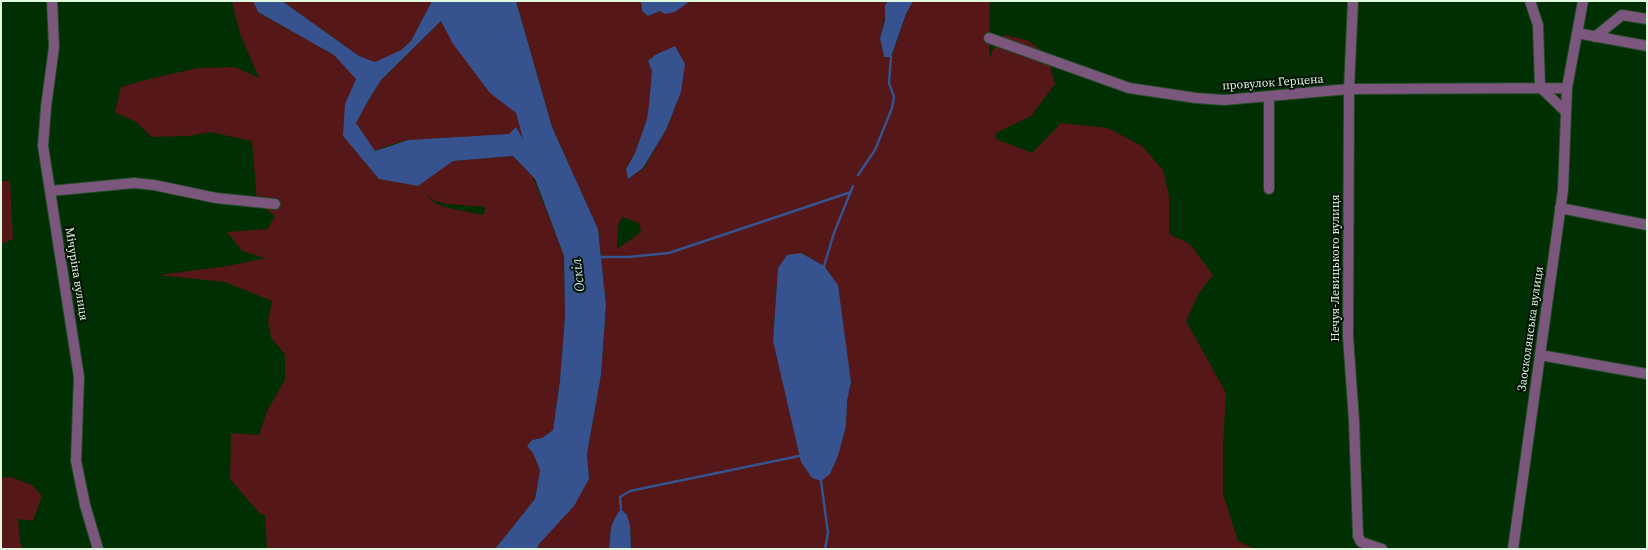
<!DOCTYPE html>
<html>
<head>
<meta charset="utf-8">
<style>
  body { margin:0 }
  #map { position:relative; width:1648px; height:550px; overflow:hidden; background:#002f03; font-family:"Source Serif 4",serif }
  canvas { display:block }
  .frame { position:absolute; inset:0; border:2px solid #dff8de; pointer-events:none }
</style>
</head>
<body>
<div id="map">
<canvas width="1648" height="550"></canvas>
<div class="frame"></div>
</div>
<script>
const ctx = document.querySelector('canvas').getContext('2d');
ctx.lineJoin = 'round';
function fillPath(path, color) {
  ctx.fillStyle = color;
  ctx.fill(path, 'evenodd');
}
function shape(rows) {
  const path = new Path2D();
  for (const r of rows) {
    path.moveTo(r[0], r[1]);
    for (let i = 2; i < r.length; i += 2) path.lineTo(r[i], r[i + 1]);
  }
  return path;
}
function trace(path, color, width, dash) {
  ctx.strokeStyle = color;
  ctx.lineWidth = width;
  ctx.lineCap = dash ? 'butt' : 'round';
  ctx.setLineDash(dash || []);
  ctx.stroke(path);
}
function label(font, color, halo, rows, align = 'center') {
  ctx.font = font + ' "Source Serif 4",serif';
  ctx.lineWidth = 4;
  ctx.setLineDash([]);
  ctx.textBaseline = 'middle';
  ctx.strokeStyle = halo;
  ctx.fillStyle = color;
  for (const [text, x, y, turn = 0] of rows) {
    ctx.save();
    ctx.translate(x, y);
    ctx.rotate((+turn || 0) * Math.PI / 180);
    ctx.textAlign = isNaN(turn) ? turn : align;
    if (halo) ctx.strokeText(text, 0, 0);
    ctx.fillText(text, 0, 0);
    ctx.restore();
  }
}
fillPath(shape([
  [232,1,253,1,259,13,273,20,291,34,271,17,334,53,358,79,345,104,379,179,453,161,513,156,533,177,564,256,565,316,562,364,553,430,542,438,532,440,534,454,540,470,535,499,495,549,267,549,265,515,260,514,230,479,231,433,259,435,267,411,285,380,285,354,271,338,268,320,272,301,225,282,158,275,228,266,265,258,242,251,227,232,267,229,275,216,257,202,252,141,210,132,189,136,152,137,136,122,115,112,121,87,149,79,198,68,235,67,259,78,240,34],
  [424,193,435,201,447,204,486,207,483,215,448,208,435,203],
  [282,1,432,1,411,41,401,50,376,64,359,56],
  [516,1,641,1,642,11,648,16,660,11,689,3,690,1,888,1,885,5,885,17,880,38,884,56,890,57,888,84,892,55,906,14,913,1,990,1,989,52,991,58,992,51,1005,35,1027,40,1047,54,1055,84,1031,116,996,133,996,139,1032,153,1061,123,1108,128,1142,146,1163,170,1169,196,1169,234,1190,244,1213,275,1199,293,1186,321,1226,393,1223,447,1223,494,1238,541,1255,549,631,549,630,525,611,527,609,549,537,549,539,544,589,479,587,454,601,375,606,305,598,229,552,127],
  [675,47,681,92,666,130,644,168,629,178,626,169,635,153,652,108,651,94,652,71,648,61,655,55],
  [622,217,639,223,641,232,617,249,618,226],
  [778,268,841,316,851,382,847,401,846,427,773,341],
  [441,21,516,113,524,142,509,137,425,143,408,140,389,145,375,151,354,127,368,101,381,80],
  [1,181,10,181,13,239,1,244],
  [11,477,32,485,42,496,33,521,18,519,20,543,24,549,1,549,1,478]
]), '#551717');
fillPath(shape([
  [253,1,282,1,359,56,375,62,401,50,411,41,432,1,516,1,552,127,598,229,606,305,601,375,587,454,589,479,574,506,539,544,537,549,495,549,535,499,540,470,533,453,527,446,532,440,542,438,553,430,560,380,565,316,564,256,535,179,513,156,453,161,418,186,379,179,343,136,345,104,356,79,334,55,258,12],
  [441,21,453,44,490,93,516,113,523,139,516,127,509,134,408,140,375,151,356,123,368,101,381,80],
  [641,1,690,1,675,12,665,14,660,11,648,16,642,11],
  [888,1,913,1,906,14,891,57,884,57,880,38,885,20,885,5],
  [675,46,685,64,681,92,666,130,643,168,628,179,626,169,635,153,647,119,649,105,652,71,648,61,655,55],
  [801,253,824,266,838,285,851,382,847,401,846,426,838,456,830,474,821,481,812,478,801,462,773,341,778,268,787,255],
  [621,509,627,515,630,525,631,549,609,549,611,527,616,516]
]), '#36528f');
trace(shape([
  [858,175,875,150,892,108,894,97,889,83,891,57],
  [601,257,628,257,669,253,851,192],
  [824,266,834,233,853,186],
  [821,481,828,533,825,549],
  [621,509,620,497,630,491,799,456]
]), '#36528f', 2.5);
const minor = shape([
  [52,1,54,47,46,107,43,146,79,377,76,461,85,505,98,549],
  [1353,1,1349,89,1348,336,1354,421,1358,536,1361,542,1382,549],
  [1530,1,1538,25,1540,87,1566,112],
  [1577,33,1647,46],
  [1595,37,1622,15,1647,19],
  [989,38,1129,88,1196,98,1224,100,1349,89,1567,88],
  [1269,97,1269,189],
  [50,191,134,183,154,185,216,198,275,204],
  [1560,208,1647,225],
  [1540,355,1647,374],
  [1513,549,1563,190,1567,88,1583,1]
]);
trace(minor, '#1f4b22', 12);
trace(minor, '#7b577e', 10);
label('12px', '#dff8de', '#021303', [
  ["провулок Герцена",1273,83,-4],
  ["Нечуя-Левицького вулиця",1336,268,-90],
  ["Мічуріна вулиця",76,274,81],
  ["Заосколянська вулиця",1531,329,-82]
]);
label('italic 14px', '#d1dbed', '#021303', [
  ["Оскіл",579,275,-97]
]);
</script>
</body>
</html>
